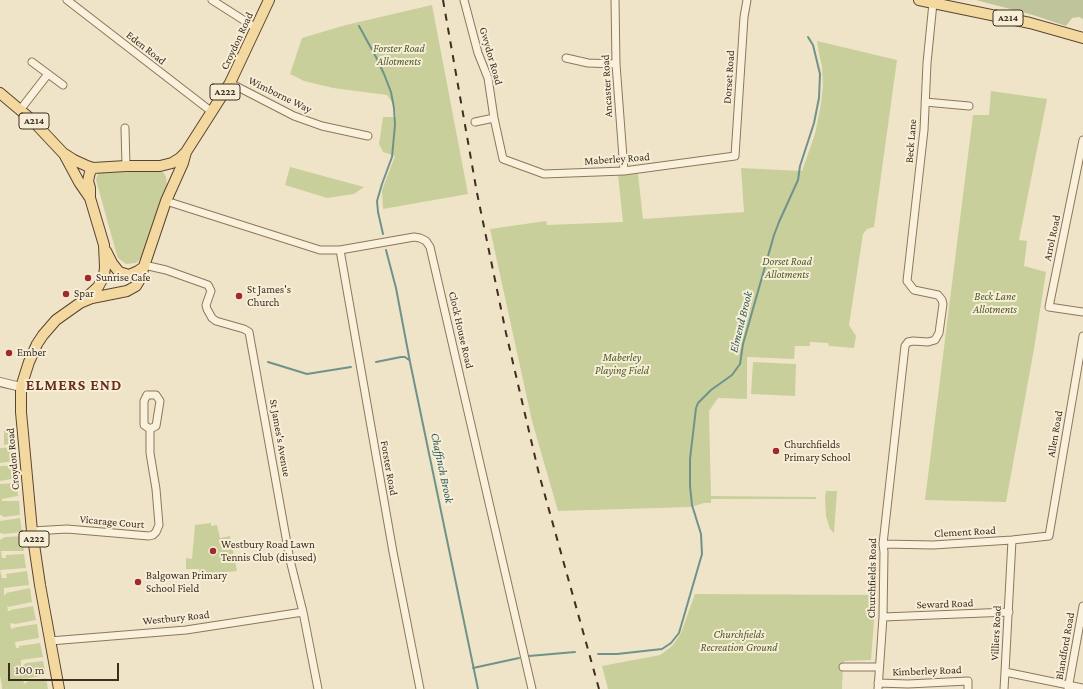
<!DOCTYPE html>
<html>
<head>
<meta charset="utf-8">
<style>
  body { margin:0 }
  #map { position:relative; width:1083px; height:689px; overflow:hidden; background:#f0e4c8; font-family:"Crimson Pro",serif }
  canvas { display:block }
  .scale { position:absolute; left:8px; top:663px; width:111px; height:18px; box-sizing:border-box; border:2px solid #3d2e20; border-top:0; padding-left:5px; font-size:12px; line-height:14px; white-space:nowrap; color:#3d2e20; -webkit-text-stroke:3px #f7eed8; paint-order:stroke }
</style>
</head>
<body>
<div id="map">
<canvas width="1083" height="689"></canvas>
<div class="scale">100 m</div>
</div>
<script>
const ctx = document.querySelector('canvas').getContext('2d');
ctx.lineJoin = 'round';
function fillPath(path, color) {
  ctx.fillStyle = color;
  ctx.fill(path, 'evenodd');
}
function shape(rows) {
  const path = new Path2D();
  for (const r of rows) {
    path.moveTo(r[0], r[1]);
    for (let i = 2; i < r.length; i += 2) path.lineTo(r[i], r[i + 1]);
  }
  return path;
}
function trace(path, color, width, dash) {
  ctx.strokeStyle = color;
  ctx.lineWidth = width;
  ctx.lineCap = dash ? 'butt' : 'round';
  ctx.setLineDash(dash || []);
  ctx.stroke(path);
}
function label(font, color, halo, rows, align = 'center') {
  ctx.font = font + ' "Crimson Pro",serif';
  ctx.lineWidth = 4;
  ctx.setLineDash([]);
  ctx.textBaseline = 'middle';
  ctx.strokeStyle = halo;
  ctx.fillStyle = color;
  for (const [text, x, y, turn = 0] of rows) {
    ctx.save();
    ctx.translate(x, y);
    ctx.rotate((+turn || 0) * Math.PI / 180);
    ctx.textAlign = isNaN(turn) ? turn : align;
    if (halo) ctx.strokeText(text, 0, 0);
    ctx.fillText(text, 0, 0);
    ctx.restore();
  }
}
fillPath(shape([
  [432,5,468,194,383,209,382,190,395,156,383,152,379,144,383,117,396,117,395,106,387,95,333,88,304,81,290,74,302,38,346,25],
  [817,41,897,60,874,227,867,229,863,234,849,325,856,336,854,348,829,346,828,343,810,342,810,346,795,346,794,359,747,357,747,399,718,398,709,411,711,496,816,497,816,499,711,499,711,503,704,503,691,507,558,511,532,421,490,229,546,221,547,225,623,222,618,175,638,174,643,219,744,212,741,168,802,171,815,134,821,104,823,85,822,66,819,54],
  [991,91,1047,99,1019,240,1027,241,1024,266,1046,272,1034,349,1006,502,925,500,973,115,989,115],
  [290,167,364,187,354,194,327,198,285,185],
  [102,170,159,170,164,173,166,177,167,185,143,256,136,263,126,264,118,258,116,252,96,180,97,176],
  [753,362,796,364,795,396,751,394],
  [12,429,14,443,4,445,4,430],
  [14,447,15,461,0,463,0,448],
  [16,465,17,478,0,481,0,466],
  [17,483,18,496,2,499,2,501,19,501,20,515,3,517,2,515,0,515,0,484],
  [826,491,837,491,834,533,830,529,826,516,825,497],
  [20,518,22,532,4,534,0,533,0,521],
  [211,523,211,526,217,525,220,538,230,536,237,571,200,575,199,569,186,569,186,558,192,559,195,525],
  [22,536,24,551,1,551,2,558,6,558,6,555,24,554,26,568,0,570,2,578,7,578,6,574,27,571,29,585,4,588,4,595,6,594,6,593,30,588,32,602,8,607,7,605,8,611,10,611,10,610,33,606,36,620,15,624,10,623,11,629,17,627,37,624,39,638,15,642,16,648,19,648,19,646,40,643,43,657,21,660,21,667,26,663,43,661,46,675,25,679,23,678,24,684,29,681,46,678,48,689,2,689,2,685,0,676,0,540,5,537],
  [695,594,876,595,871,660,844,661,843,667,842,689,608,689,602,666,660,655,663,653,673,645,681,633]
]), '#c9cf9b');
fillPath(shape([
  [976,0,1083,0,1083,19,1079,17,1072,18,1066,26,1033,15]
]), '#bfc49a');
trace(shape([
  [359,26,376,57,384,74,391,92,394,108,395,125,392,157,382,184,377,201,378,212,383,234],
  [386,250,396,288,410,362,478,689],
  [268,362,307,374,351,367],
  [376,362,401,357,405,357,409,360],
  [598,654,617,654,662,649,671,643,679,633,702,554,701,534,692,505,690,486,690,459,696,408,698,403,711,390,732,375,740,364,743,344,774,235,779,222,798,180,800,166,814,123,819,98,820,74,813,45,808,37],
  [529,656,575,652],
  [473,668,519,658]
]), '#6f938a', 2);
const minor = shape([
  [67,0,212,112],
  [212,0,256,28],
  [464,0,478,53,488,78,494,118,503,159,544,174,624,171,735,156,744,17,747,0],
  [615,0,616,64,624,171],
  [566,58,588,63,616,64],
  [32,62,63,85],
  [230,83,294,116,322,126,368,136],
  [925,102,969,106],
  [20,110,48,74],
  [475,122,494,118],
  [125,128,126,166],
  [1083,140,1049,307,1083,312],
  [166,201,320,250,340,250,414,237,420,238,426,241,430,247,532,689],
  [340,250,393,552,420,689],
  [144,265,166,270,208,285,211,291,206,305,207,309,212,318,216,321,244,329,249,332,290,560,303,612,318,689],
  [147,395,156,395,160,401,156,426,150,429,144,425,144,401,147,395],
  [32,531,67,529,149,536,153,535,156,532,159,525,156,489,150,453,150,429],
  [1012,540,1005,672,1083,688],
  [883,544,933,545,1012,540,1049,536,1083,336],
  [883,617,1009,612],
  [50,641,186,630,303,612],
  [843,667,879,667],
  [878,683,908,684,968,681,968,689],
  [878,689,883,617,884,552,883,544,905,346,908,342,913,341,928,342,935,340,939,333,943,304,942,300,938,295,914,290,907,281,924,130,927,63,933,3],
  [1004,689,1005,672],
  [1068,689,1083,606]
]);
const tertiary = shape([
  [0,382,21,387]
]);
const primary = shape([
  [919,0,1030,23,1083,38],
  [0,93,32,120,63,153,74,160,87,166,93,168,126,166,160,166,172,163,180,158,186,152,230,83,269,0],
  [64,154,79,182,90,198,104,245,105,267,104,276,98,287,86,298],
  [90,198,90,188,88,181,90,172,93,168],
  [106,251,112,263,119,272,129,275,138,271,144,267],
  [59,689,40,585,32,531,21,412,21,387,29,362,37,344,43,335,56,320,80,303,92,298,127,291,136,286,139,281,166,201,183,163,186,152]
]);
trace(minor, '#8d765c', 9);
trace(tertiary, '#8d765c', 10);
trace(primary, '#5b4430', 12);
trace(minor, '#faf1dc', 7);
trace(tertiary, '#faf1dc', 8);
trace(primary, '#f3d9a0', 10);
trace(shape([
  [443,0,477,193,506,333,539,474,599,689]
]), '#3d2e20', 2, [7, 7]);
for (const [x, y, r, color] of [
  [88,278,4,"#9e2a2b"],
  [66,294,4,"#9e2a2b"],
  [239,296,4,"#9e2a2b"],
  [9,353,4,"#9e2a2b"],
  [776,451,4,"#9e2a2b"],
  [213,551,4,"#9e2a2b"],
  [138,582,4,"#9e2a2b"]
]) {
  const dot = new Path2D();
  dot.arc(x, y, r, 0, 2 * Math.PI);
  ctx.fillStyle = color;
  ctx.fill(dot);
  trace(dot, '#f7eed8', 1.5);
}
for (const [x, y, w] of [
  [1008,18,30],
  [225,92,30],
  [34,121,30],
  [34,539,30]
]) {
  const box = new Path2D();
  box.roundRect(x - w / 2, y - 8, w, 16, 3);
  ctx.fillStyle = '#f7eed8';
  ctx.fill(box);
  trace(box, '#3d2e20', 1);
}
label('bold 10px', '#3d2e20', null, [
  ["A214",1008,18],
  ["A222",225,92],
  ["A214",34,121],
  ["A222",34,539]
]);
label('11px', '#3d2e20', '#f7eed8', [
  ["Croydon Road",237,41,-65],
  ["Eden Road",146,48,38],
  ["Gwydor Road",491,56,74],
  ["Dorset Road",729,77,-86],
  ["Ancaster Road",607,86,-93],
  ["Wimborne Way",280,95,26],
  ["Beck Lane",911,141,-85],
  ["Maberley Road",617,159,-4],
  ["Arrol Road",1052,238,-78],
  ["Clock House Road",461,330,77],
  ["Allen Road",1055,434,-80],
  ["St James's Avenue",280,438,80],
  ["Croydon Road",13,459,-95],
  ["Forster Road",389,468,80],
  ["Vicarage Court",112,522,5],
  ["Clement Road",965,532,-3],
  ["Churchfields Road",872,578,-89],
  ["Seward Road",945,604,-2],
  ["Westbury Road",176,618,-6],
  ["Villiers Road",996,633,-87],
  ["Blandford Road",1065,646,-80],
  ["Kimberley Road",927,671,-2]
]);
label('italic 11px', '#4d5a26', '#f7eed8', [
  ["Forster Road",399,49],
  ["Allotments",399,62],
  ["Dorset Road",787,262],
  ["Allotments",787,275],
  ["Beck Lane",995,297],
  ["Allotments",995,310],
  ["Maberley",622,358],
  ["Playing Field",622,371],
  ["Churchfields",739,635],
  ["Recreation Ground",739,648]
]);
label('11px', '#3d2e20', '#f7eed8', [
  ["Sunrise Cafe",96,278],
  ["St James's",247,290],
  ["Church",247,303],
  ["Spar",74,294],
  ["Ember",17,353],
  ["Churchfields",784,445],
  ["Primary School",784,458],
  ["Westbury Road Lawn",221,545],
  ["Tennis Club (disused)",221,558],
  ["Balgowan Primary",146,576],
  ["School Field",146,589]
], 'left');
label('italic 12px', '#2f5d5a', '#f7eed8', [
  ["Elmend Brook",741,322,-76],
  ["Chaffinch Brook",442,468,78]
]);
ctx.letterSpacing = '1px';
label('bold 15px', '#6b2e1e', '#f7eed8', [
  ["ELMERS END",74,385]
]);
ctx.letterSpacing = '0px';
</script>
</body>
</html>
